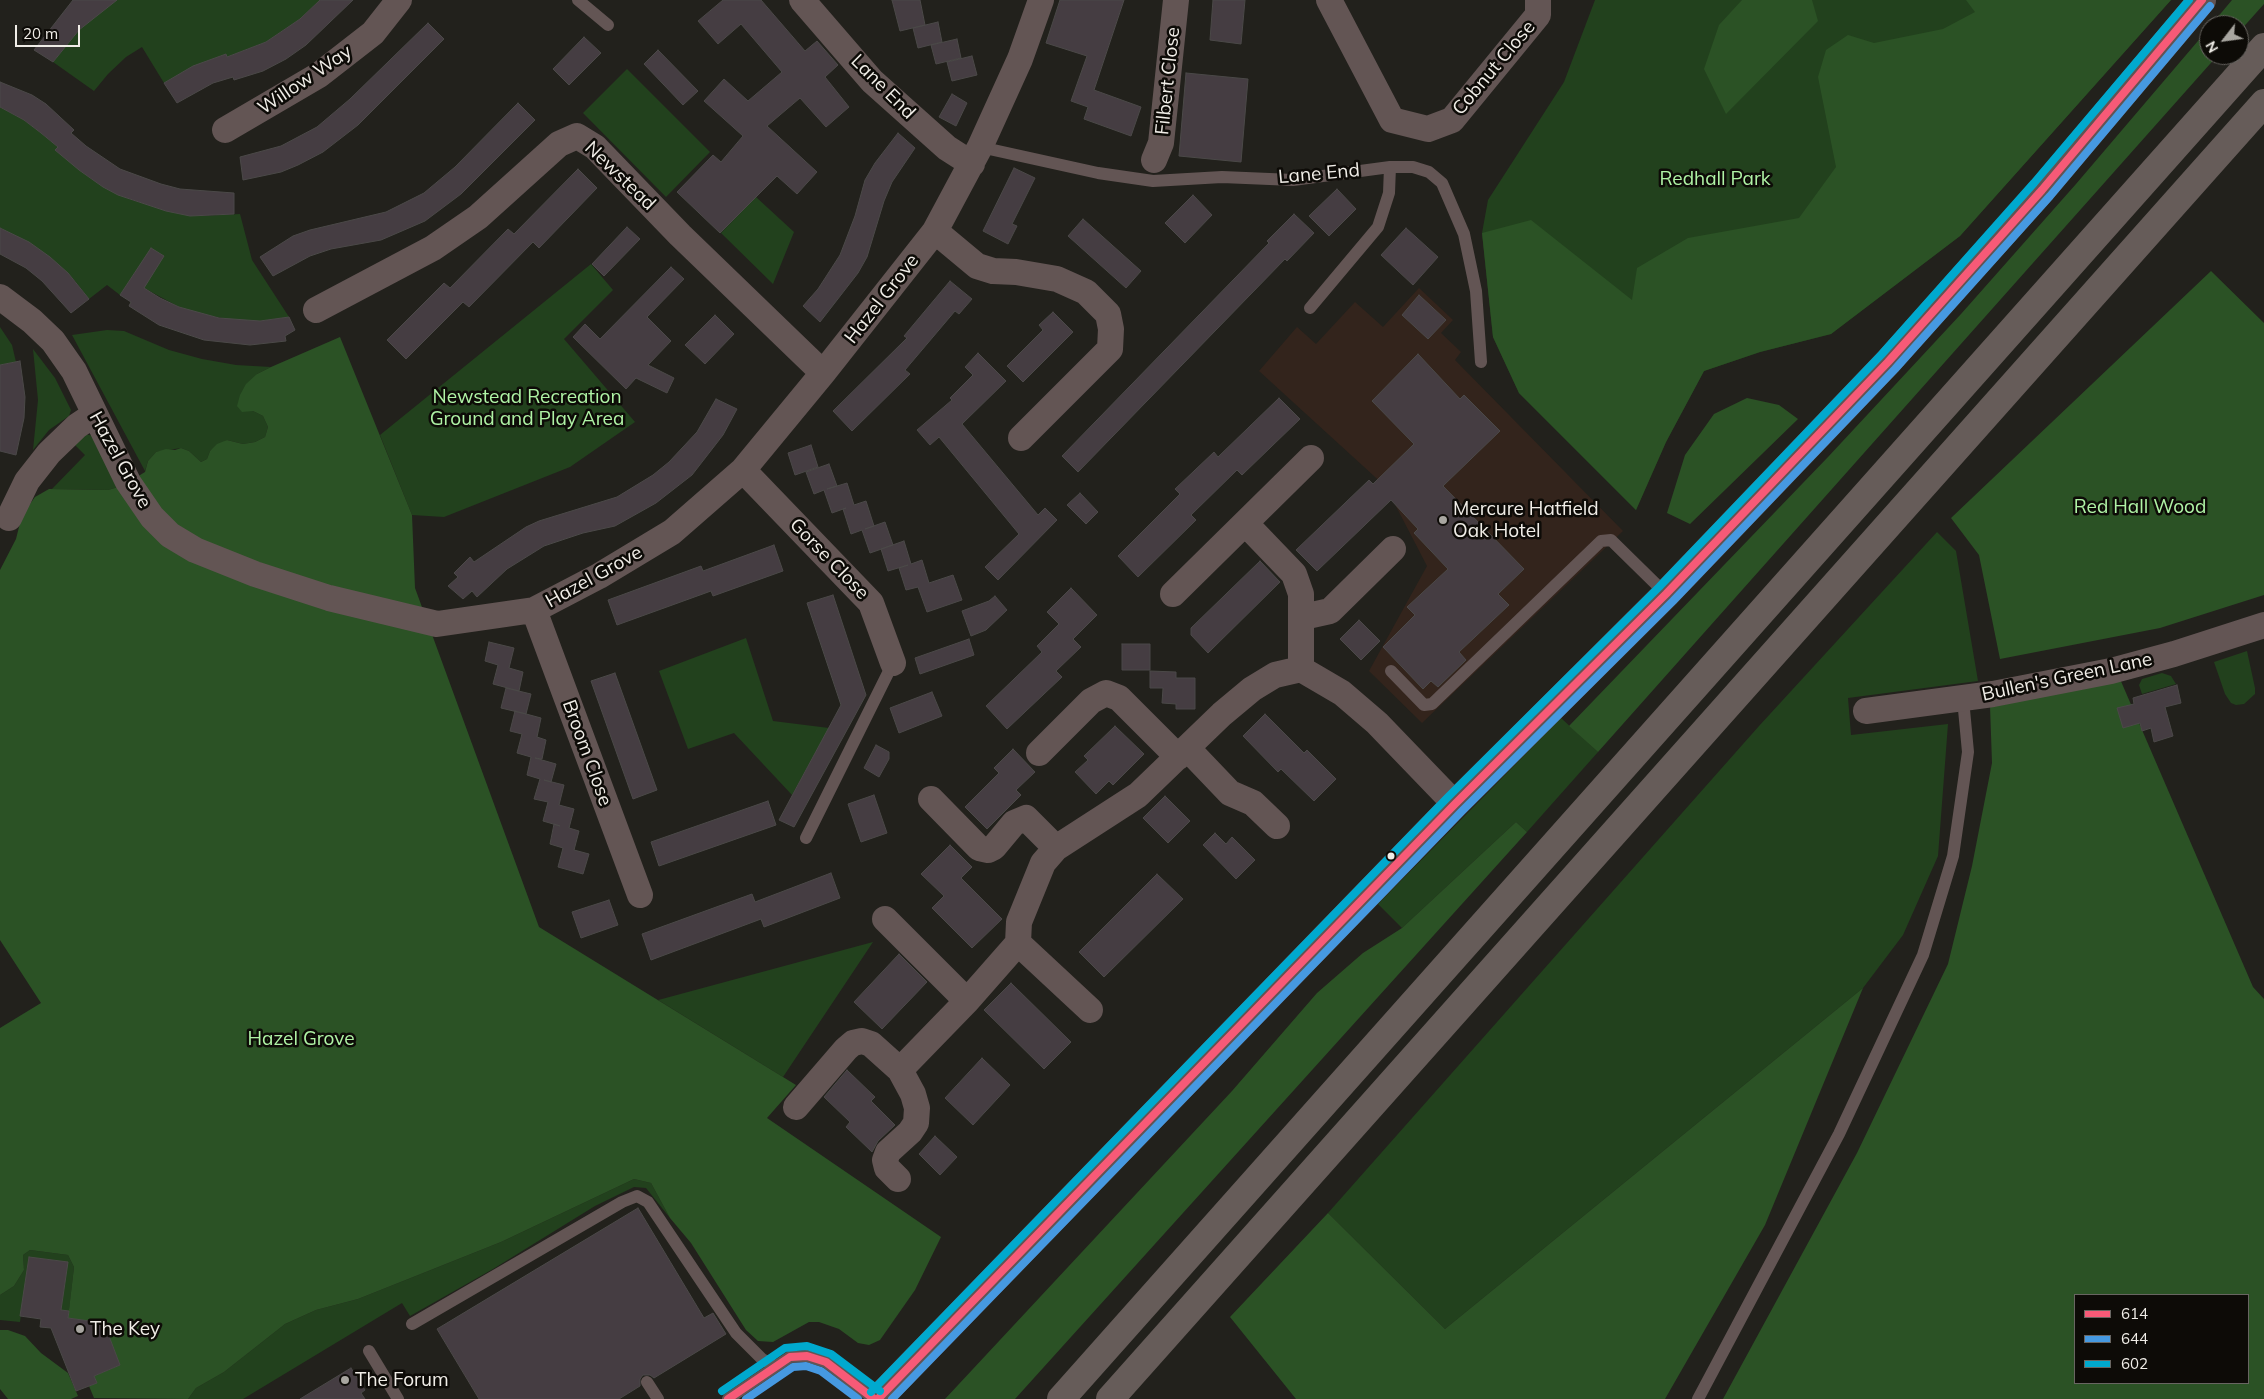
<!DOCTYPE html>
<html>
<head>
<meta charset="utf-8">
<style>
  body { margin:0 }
  #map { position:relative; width:2264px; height:1399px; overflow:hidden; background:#22211c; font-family:Mulish,sans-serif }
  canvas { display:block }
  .legend { position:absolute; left:2074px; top:1294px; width:175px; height:90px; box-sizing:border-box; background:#0d0b07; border:1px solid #686561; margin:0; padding:6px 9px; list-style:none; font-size:15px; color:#f0ede7 }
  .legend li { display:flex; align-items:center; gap:10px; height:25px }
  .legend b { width:25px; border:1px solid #686561 }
  .north { position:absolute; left:2199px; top:15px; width:50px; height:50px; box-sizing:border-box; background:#0d0b07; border:1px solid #686561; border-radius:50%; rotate:240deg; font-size:14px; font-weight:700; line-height:20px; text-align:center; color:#f0ede7 }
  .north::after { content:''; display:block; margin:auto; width:18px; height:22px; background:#a8a6a0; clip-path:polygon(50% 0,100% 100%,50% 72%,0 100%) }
  .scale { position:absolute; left:15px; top:25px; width:65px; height:22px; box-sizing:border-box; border:2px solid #f0ede7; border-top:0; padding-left:6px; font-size:15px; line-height:18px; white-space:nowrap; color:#f0ede7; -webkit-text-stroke:4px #0d0b07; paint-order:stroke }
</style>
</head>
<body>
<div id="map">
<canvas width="2264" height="1399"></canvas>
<ul class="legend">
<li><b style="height:6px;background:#f75a77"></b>614</li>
<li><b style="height:6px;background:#4699e1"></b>644</li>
<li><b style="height:6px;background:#00a9ce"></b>602</li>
</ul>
<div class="north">N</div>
<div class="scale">20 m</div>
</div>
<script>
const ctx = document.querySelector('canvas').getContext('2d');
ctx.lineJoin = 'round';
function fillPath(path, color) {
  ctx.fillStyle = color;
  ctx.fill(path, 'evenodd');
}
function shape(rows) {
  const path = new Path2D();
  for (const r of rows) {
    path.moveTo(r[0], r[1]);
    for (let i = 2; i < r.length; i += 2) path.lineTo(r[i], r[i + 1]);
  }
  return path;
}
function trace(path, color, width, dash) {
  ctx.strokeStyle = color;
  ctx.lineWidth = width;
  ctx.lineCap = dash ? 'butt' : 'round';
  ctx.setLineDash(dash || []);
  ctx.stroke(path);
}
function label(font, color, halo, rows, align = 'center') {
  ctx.font = font + ' Mulish,sans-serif';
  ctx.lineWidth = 5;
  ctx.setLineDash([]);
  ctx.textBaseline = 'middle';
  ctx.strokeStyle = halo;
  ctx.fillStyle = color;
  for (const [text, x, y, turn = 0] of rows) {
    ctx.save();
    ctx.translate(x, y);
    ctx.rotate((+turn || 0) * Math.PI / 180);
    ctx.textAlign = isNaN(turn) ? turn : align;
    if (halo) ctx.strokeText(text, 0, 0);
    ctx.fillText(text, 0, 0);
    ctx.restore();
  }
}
fillPath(shape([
  [1419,288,1453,320,1441,333,1461,352,1455,360,1623,531,1422,723,1369,671,1427,566,1386,487,1259,371,1297,327,1316,344,1355,302,1383,327]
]), '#33241c');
fillPath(shape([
  [110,0,320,0,300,19,266,42,227,57,226,54,205,62,164,83,142,47,126,57,108,74,94,91,53,62,79,30],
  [1595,0,2171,0,1960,236,1831,334,1760,352,1704,371,1666,442,1636,510,1519,393,1493,337,1482,233,1488,200,1564,82],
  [627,69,710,152,666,197,583,113],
  [0,107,24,120,41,133,58,147,56,150,90,178,110,190,132,200,176,213,201,216,240,214,252,260,289,317,260,321,240,321,199,314,179,307,144,288,136,271,120,295,107,285,89,299,75,281,57,264,0,228],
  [756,197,794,232,773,284,721,233],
  [591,264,613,290,564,339,635,422,570,467,444,517,412,515,380,435],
  [0,327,12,345,16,362,0,365],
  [107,330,124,331,169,350,202,359,236,365,271,367,257,374,253,411,263,416,268,427,265,437,255,442,243,444,227,440,210,451,207,459,201,462,189,451,181,448,156,452,148,461,145,471,72,335],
  [33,349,55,378,71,410,69,416,49,430,33,450,38,400],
  [84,434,95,436,122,486,108,490,52,489,85,455,72,442],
  [1937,532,1956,551,1978,681,1848,698,1851,735,1948,724,1938,856,1903,935,1863,988,1445,1329,1328,1213,1759,726],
  [746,638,773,721,829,728,792,795,734,733,688,749,659,671],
  [2247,651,2255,688,2255,694,2244,704,2236,705,2231,703,2225,694,2214,662],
  [2162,673,2171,676,2176,684,2142,694,2139,685,2142,679],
  [1561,718,1598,752,1527,832,1516,822,1402,928,1378,904],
  [873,942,783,1077,658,1000,662,999],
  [634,1179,651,1183,670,1218,646,1188,634,1187,595,1206,493,1269,410,1316,402,1303,243,1399,188,1399,196,1388,224,1372,285,1324,316,1310,358,1299,501,1242],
  [30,1250,68,1255,74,1267,69,1311,61,1310,67,1262,29,1257,20,1322,0,1320,0,1295,14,1286,24,1270,23,1255]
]), '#22411d');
fillPath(shape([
  [1742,0,1812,0,1818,21,1726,114,1704,69,1719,25],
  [1966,0,2171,0,1960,236,1831,334,1760,352,1704,371,1666,442,1636,510,1519,393,1493,337,1482,233,1531,220,1632,300,1637,268,1688,238,1799,218,1836,167,1818,77,1826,50,1848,35,1874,43,1943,29,1975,12],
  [2232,0,2264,0,2264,4,2239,32,2239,25,2211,25],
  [2209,28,2209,55,2218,55,1598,752,1569,726,1828,457,1961,314,2076,184],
  [2211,271,2264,323,2264,595,2160,628,2000,659,1979,555,1951,518],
  [340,337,412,515,415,588,539,927,796,1085,767,1118,941,1237,915,1290,880,1340,869,1345,858,1343,839,1329,819,1322,809,1322,773,1342,758,1341,746,1330,691,1243,670,1218,651,1183,634,1179,501,1242,358,1299,316,1310,285,1324,224,1372,196,1388,188,1399,94,1398,89,1386,97,1383,94,1376,120,1365,103,1323,68,1318,74,1267,68,1255,30,1250,23,1255,24,1270,14,1286,0,1295,0,1028,41,1003,0,940,0,570,16,539,22,515,35,497,49,489,108,490,122,486,145,472,148,461,156,452,166,449,175,450,181,448,189,451,201,462,207,459,210,451,217,444,227,440,243,444,255,442,265,437,268,427,263,416,253,411,242,412,237,406,240,395,246,384,257,374,271,367],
  [1747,398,1779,405,1798,419,1690,524,1667,513,1685,455,1714,414],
  [2120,679,2253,987,2264,999,2264,1399,1723,1399,1857,1153,1948,964,1972,866,1992,763,1990,706],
  [2075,1295,2248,1295,2248,1383,2075,1383],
  [1516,822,1527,832,1015,1399,945,1399,1232,1091,1317,993,1363,953,1402,928],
  [1863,988,1765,1225,1665,1399,1296,1399,1230,1317,1328,1213,1445,1329],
  [0,1330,8,1330,25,1336,41,1353,68,1373,78,1396,71,1399,8,1399,0,1389]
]), '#2b5225');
const building = shape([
  [73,0,117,0,79,30,53,62,34,50,73,0],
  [320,0,353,0,306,45,286,59,263,71,234,80,233,77,213,83,177,103,164,83,193,66,226,54,227,57,266,42,300,19,320,0],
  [723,0,761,0,805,51,817,41,838,65,825,77,849,107,826,127,800,98,767,126,817,172,797,194,777,176,720,233,677,192,713,155,721,162,743,136,704,101,724,79,748,101,782,72,741,24,718,44,698,21,723,0],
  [892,0,920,0,925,25,900,31,892,0],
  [1060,0,1124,0,1094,90,1141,107,1131,136,1084,119,1088,107,1071,101,1087,56,1046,43,1060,0],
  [1213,0,1245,0,1241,44,1210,40,1213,0],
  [938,22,942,42,918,48,913,28,938,22],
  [428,23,444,39,358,125,323,152,298,165,281,172,243,180,240,157,281,146,317,127,350,99,428,23],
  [584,37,601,53,569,85,553,69,584,37],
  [957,39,961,58,936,64,931,45,957,39],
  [658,50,698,91,683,105,644,64,658,50],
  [972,56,977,75,952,81,947,62,972,56],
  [1186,73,1248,79,1241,162,1179,156,1186,73],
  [0,82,32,95,46,104,74,130,71,133,86,146,120,169,161,184,180,189,234,193,234,214,190,216,166,211,118,195,103,187,79,170,55,150,58,147,41,133,24,120,0,107,0,82],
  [952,94,967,103,956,126,939,117,952,94],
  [518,103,535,120,461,194,425,221,381,240,331,249,310,256,273,276,260,257,293,236,310,230,386,212,424,193,455,167,518,103],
  [898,133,915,148,892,182,884,201,867,257,858,273,820,322,803,306,818,289,840,255,855,216,865,180,875,163,898,133],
  [1014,168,1035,178,1012,224,1017,226,1008,244,983,231,1014,168],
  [578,169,597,188,539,248,533,242,469,307,463,302,406,359,387,340,444,283,450,288,508,229,514,234,578,169],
  [1337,189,1356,209,1329,236,1309,216,1337,189],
  [1193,195,1212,215,1185,243,1165,223,1193,195],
  [1294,214,1314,233,1287,261,1285,259,1078,472,1062,456,1269,243,1267,241,1294,214],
  [1083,219,1141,271,1126,288,1068,236,1083,219],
  [627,227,640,239,604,276,592,264,627,227],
  [0,228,29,242,50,257,68,273,89,299,71,313,42,281,26,268,0,254,0,228],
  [1406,228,1438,257,1413,285,1381,255,1406,228],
  [151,248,164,256,144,288,160,298,179,307,219,318,260,321,289,317,295,330,285,336,286,341,250,345,204,340,159,325,129,306,131,302,120,295,151,248],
  [671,267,684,279,647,317,671,341,648,365,674,378,667,393,636,378,626,389,573,337,585,324,600,339,671,267],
  [950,281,972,299,959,314,955,311,905,370,910,374,852,431,833,411,907,338,904,336,950,281],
  [1419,295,1446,320,1428,339,1402,315,1419,295],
  [1053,312,1073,332,1023,382,1007,366,1043,330,1039,325,1053,312],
  [715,315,734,334,705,364,685,345,715,315],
  [978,353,1006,381,962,424,1038,515,1045,508,1057,520,998,580,985,567,1019,534,939,437,930,445,917,430,952,400,950,398,973,375,965,367,978,353],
  [1418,354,1460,399,1464,395,1500,431,1443,486,1524,569,1498,594,1509,605,1459,652,1466,660,1438,687,1431,681,1423,689,1383,647,1415,615,1407,607,1448,569,1414,533,1418,529,1391,500,1317,571,1296,550,1369,480,1373,484,1414,444,1372,401,1418,354],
  [20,361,25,397,24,418,16,455,0,451,0,365,20,361],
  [1279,398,1300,419,1242,475,1237,470,1191,515,1196,520,1138,577,1118,556,1180,494,1175,489,1214,452,1218,457,1279,398],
  [716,399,737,409,723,435,692,475,656,503,615,526,583,533,544,546,507,569,477,597,472,591,463,599,448,586,458,577,454,573,470,557,474,562,526,527,539,521,617,497,653,475,669,462,697,432,716,399],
  [811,445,818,467,795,475,788,453,811,445],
  [829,464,837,486,827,489,847,483,854,505,866,501,874,526,865,529,885,522,893,545,870,553,862,530,851,534,843,509,846,508,832,513,824,490,814,494,806,472,829,464],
  [1080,493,1098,512,1086,524,1067,505,1080,493],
  [904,541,911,564,922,560,929,583,953,575,962,600,927,612,918,587,906,590,899,568,908,565,888,571,881,549,904,541],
  [774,545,783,571,713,596,711,591,617,625,608,600,701,566,703,571,774,545],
  [1260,561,1280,582,1208,653,1191,635,1191,628,1260,561],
  [1071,588,1097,615,1073,639,1081,647,1056,671,1062,677,1007,729,986,706,1042,652,1037,646,1059,624,1047,612,1071,588],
  [833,595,866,695,794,827,779,820,841,705,807,603,833,595],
  [995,596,1007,610,986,630,971,636,962,611,989,601,995,596],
  [1359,620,1380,641,1361,660,1340,639,1359,620],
  [969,639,974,655,920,674,915,658,969,639],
  [489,642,514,648,509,668,523,672,519,691,493,684,498,665,485,661,489,642],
  [1122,644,1150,644,1150,670,1122,670,1122,644],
  [1150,671,1176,672,1176,678,1195,678,1195,709,1176,709,1176,704,1162,703,1163,688,1150,688,1150,671],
  [615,673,657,790,633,799,591,681,615,673],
  [2177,685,2181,703,2165,707,2173,736,2154,742,2151,728,2142,731,2140,723,2123,728,2117,708,2134,704,2133,698,2177,685],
  [506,688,531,694,526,714,501,708,506,688],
  [932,692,942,716,899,733,890,708,932,692],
  [515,711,541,718,537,737,546,740,542,759,535,758,556,764,551,782,544,780,564,785,559,805,574,809,569,828,579,831,574,850,589,854,583,874,558,867,563,848,550,844,554,824,560,826,543,821,548,802,534,799,540,779,527,775,531,757,517,753,522,734,510,731,515,711],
  [1265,714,1304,753,1307,750,1336,779,1314,801,1281,769,1278,772,1243,736,1265,714],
  [1115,726,1144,754,1113,785,1109,781,1096,794,1075,772,1088,760,1084,756,1115,726],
  [876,745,889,752,889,759,879,777,864,768,876,745],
  [1013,749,1035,772,1016,790,1021,795,987,829,965,807,999,773,994,768,1013,749],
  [874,795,887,833,861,842,848,804,874,795],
  [1165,796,1190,821,1168,843,1143,818,1165,796],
  [768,801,776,825,659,866,651,842,768,801],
  [1215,833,1226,844,1232,837,1255,860,1236,879,1203,845,1215,833],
  [950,845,972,867,961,878,1002,919,972,948,932,908,944,896,921,874,950,845],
  [831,873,840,898,764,927,761,919,651,960,642,934,752,894,755,902,831,873],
  [1157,874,1183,899,1104,977,1079,952,1157,874],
  [609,900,618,925,581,938,572,912,609,900],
  [899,954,927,982,882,1029,854,1002,899,954],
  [1011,983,1071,1042,1044,1069,984,1010,1011,983],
  [982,1058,1010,1085,973,1125,945,1098,982,1058],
  [847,1070,875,1097,871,1101,895,1125,878,1141,872,1152,846,1127,850,1122,824,1097,847,1070],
  [935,1136,957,1157,940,1175,919,1154,935,1136],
  [638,1208,704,1318,713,1313,726,1334,654,1378,650,1375,643,1375,640,1379,640,1386,619,1399,479,1399,437,1329,638,1208],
  [29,1257,68,1262,61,1310,69,1311,68,1318,104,1323,120,1365,94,1376,97,1383,76,1391,51,1328,40,1327,41,1319,20,1316,29,1257],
  [351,1368,365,1390,361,1393,365,1399,300,1399,351,1368]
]);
fillPath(building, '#453d42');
trace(building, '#4b4948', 1);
trace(shape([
  [578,0,608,25],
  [980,147,1098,173,1153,181,1222,177,1293,180,1390,167,1413,167,1429,172,1442,183,1464,234,1476,291,1481,362],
  [1310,308,1378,227,1389,193,1390,167],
  [1391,671,1424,705,1432,704,1601,541,1611,540,1666,594],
  [806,838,893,663],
  [412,1324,622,1202,637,1196,648,1202,736,1333,762,1359,775,1366],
  [369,1351,398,1399],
  [647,1382,658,1399],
  [728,1399,790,1357,807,1356,826,1362,874,1399],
  [1698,1399,1839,1134,1923,955,1953,856,1968,752,1963,699]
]), '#635554', 12);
trace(shape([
  [802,0,872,81,947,148,972,164],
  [1329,0,1392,120,1428,129,1452,120,1538,15,1538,0],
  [225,130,319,75,373,33,399,0],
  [1154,160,1161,143,1176,0],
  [935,231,977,266,993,271,1016,272,1057,279,1086,292,1108,314,1111,329,1110,349,1021,438],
  [0,297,32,321,53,341,74,371,128,482,152,517,170,535,195,550,255,574,329,598,437,624,534,610,599,576,672,532,743,470,823,373,935,231,980,147,1020,59,1041,0],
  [316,310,433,248,478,217,559,144,577,136,595,147,680,235,823,373],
  [743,470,871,603,893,663],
  [9,518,27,481,49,453,77,426,95,414],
  [1245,523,1294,574,1301,594,1301,669],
  [1173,594,1311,458],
  [534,610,640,895],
  [1303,617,1330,611,1393,549],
  [1866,711,1993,694,2111,671,2174,654,2264,625],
  [1187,748,1230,793,1253,803,1277,826],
  [1039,753,1091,701,1106,693,1119,698,1178,757],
  [931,799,979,848,988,850,994,847,1014,823,1026,818,1056,848],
  [885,919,967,1001],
  [1018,943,1090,1010],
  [796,1107,846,1049,853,1043,862,1041,871,1044,900,1070],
  [898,1179,887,1168,885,1160,888,1152,910,1132,916,1123,917,1108,913,1094,900,1070,967,1001,1018,943,1019,922,1043,863,1056,848,1138,795,1222,714,1252,689,1275,675,1301,669,1342,693,1377,723,1455,804]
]), '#635554', 26);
trace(shape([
  [878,1399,1455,804,1666,594,1888,362,2042,190,2202,0]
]), '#635453', 28);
trace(shape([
  [1061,1399,2264,47],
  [1110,1399,2264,103]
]), '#665c59', 28);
trace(shape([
  [728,1399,790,1357,807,1356,826,1362,874,1399],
  [878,1399,1455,804,1666,594,1888,362,2042,190,2202,0]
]), '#f75a77', 8);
trace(shape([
  [746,1399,793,1367,806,1366,821,1371,858,1399],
  [892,1399,1462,811,1673,601,1895,369,2050,196,2210,6]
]), '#4699e1', 8);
trace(shape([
  [722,1391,785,1348,807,1346,831,1354,880,1391],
  [871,1392,1448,797,1659,587,1881,355,2034,183,2189,0]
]), '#00a9ce', 8);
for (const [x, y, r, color] of [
  [1443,520,5,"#a8a6a0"],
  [1391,856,4.5,"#f0ede7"],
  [80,1329,5,"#a8a6a0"],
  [345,1380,5,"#a8a6a0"]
]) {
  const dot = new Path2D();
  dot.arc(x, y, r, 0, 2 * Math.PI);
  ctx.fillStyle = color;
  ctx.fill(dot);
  trace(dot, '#0d0b07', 2);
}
label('19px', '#f0ede7', '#0d0b07', [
  ["Cobnut Close",1494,68,-50],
  ["Willow Way",305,80,-34],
  ["Filbert Close",1168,81,-84],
  ["Lane End",883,87,45],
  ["Lane End",1319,174,-5],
  ["Newstead",620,176,44],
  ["Hazel Grove",882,299,-52],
  ["Hazel Grove",120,460,61],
  ["Gorse Close",829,559,46],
  ["Hazel Grove",594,577,-29],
  ["Bullen's Green Lane",2067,677,-12],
  ["Broom Close",587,753,70]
]);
label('19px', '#aff3a5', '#0d0b07', [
  ["Redhall Park",1715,179],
  ["Newstead Recreation",527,397],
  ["Ground and Play Area",527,419],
  ["Red Hall Wood",2140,507],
  ["Hazel Grove",301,1039]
]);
label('19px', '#f0ede7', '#0d0b07', [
  ["Mercure Hatfield",1453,509],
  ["Oak Hotel",1453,531],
  ["The Key",90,1329],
  ["The Forum",355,1380]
], 'left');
</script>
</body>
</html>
